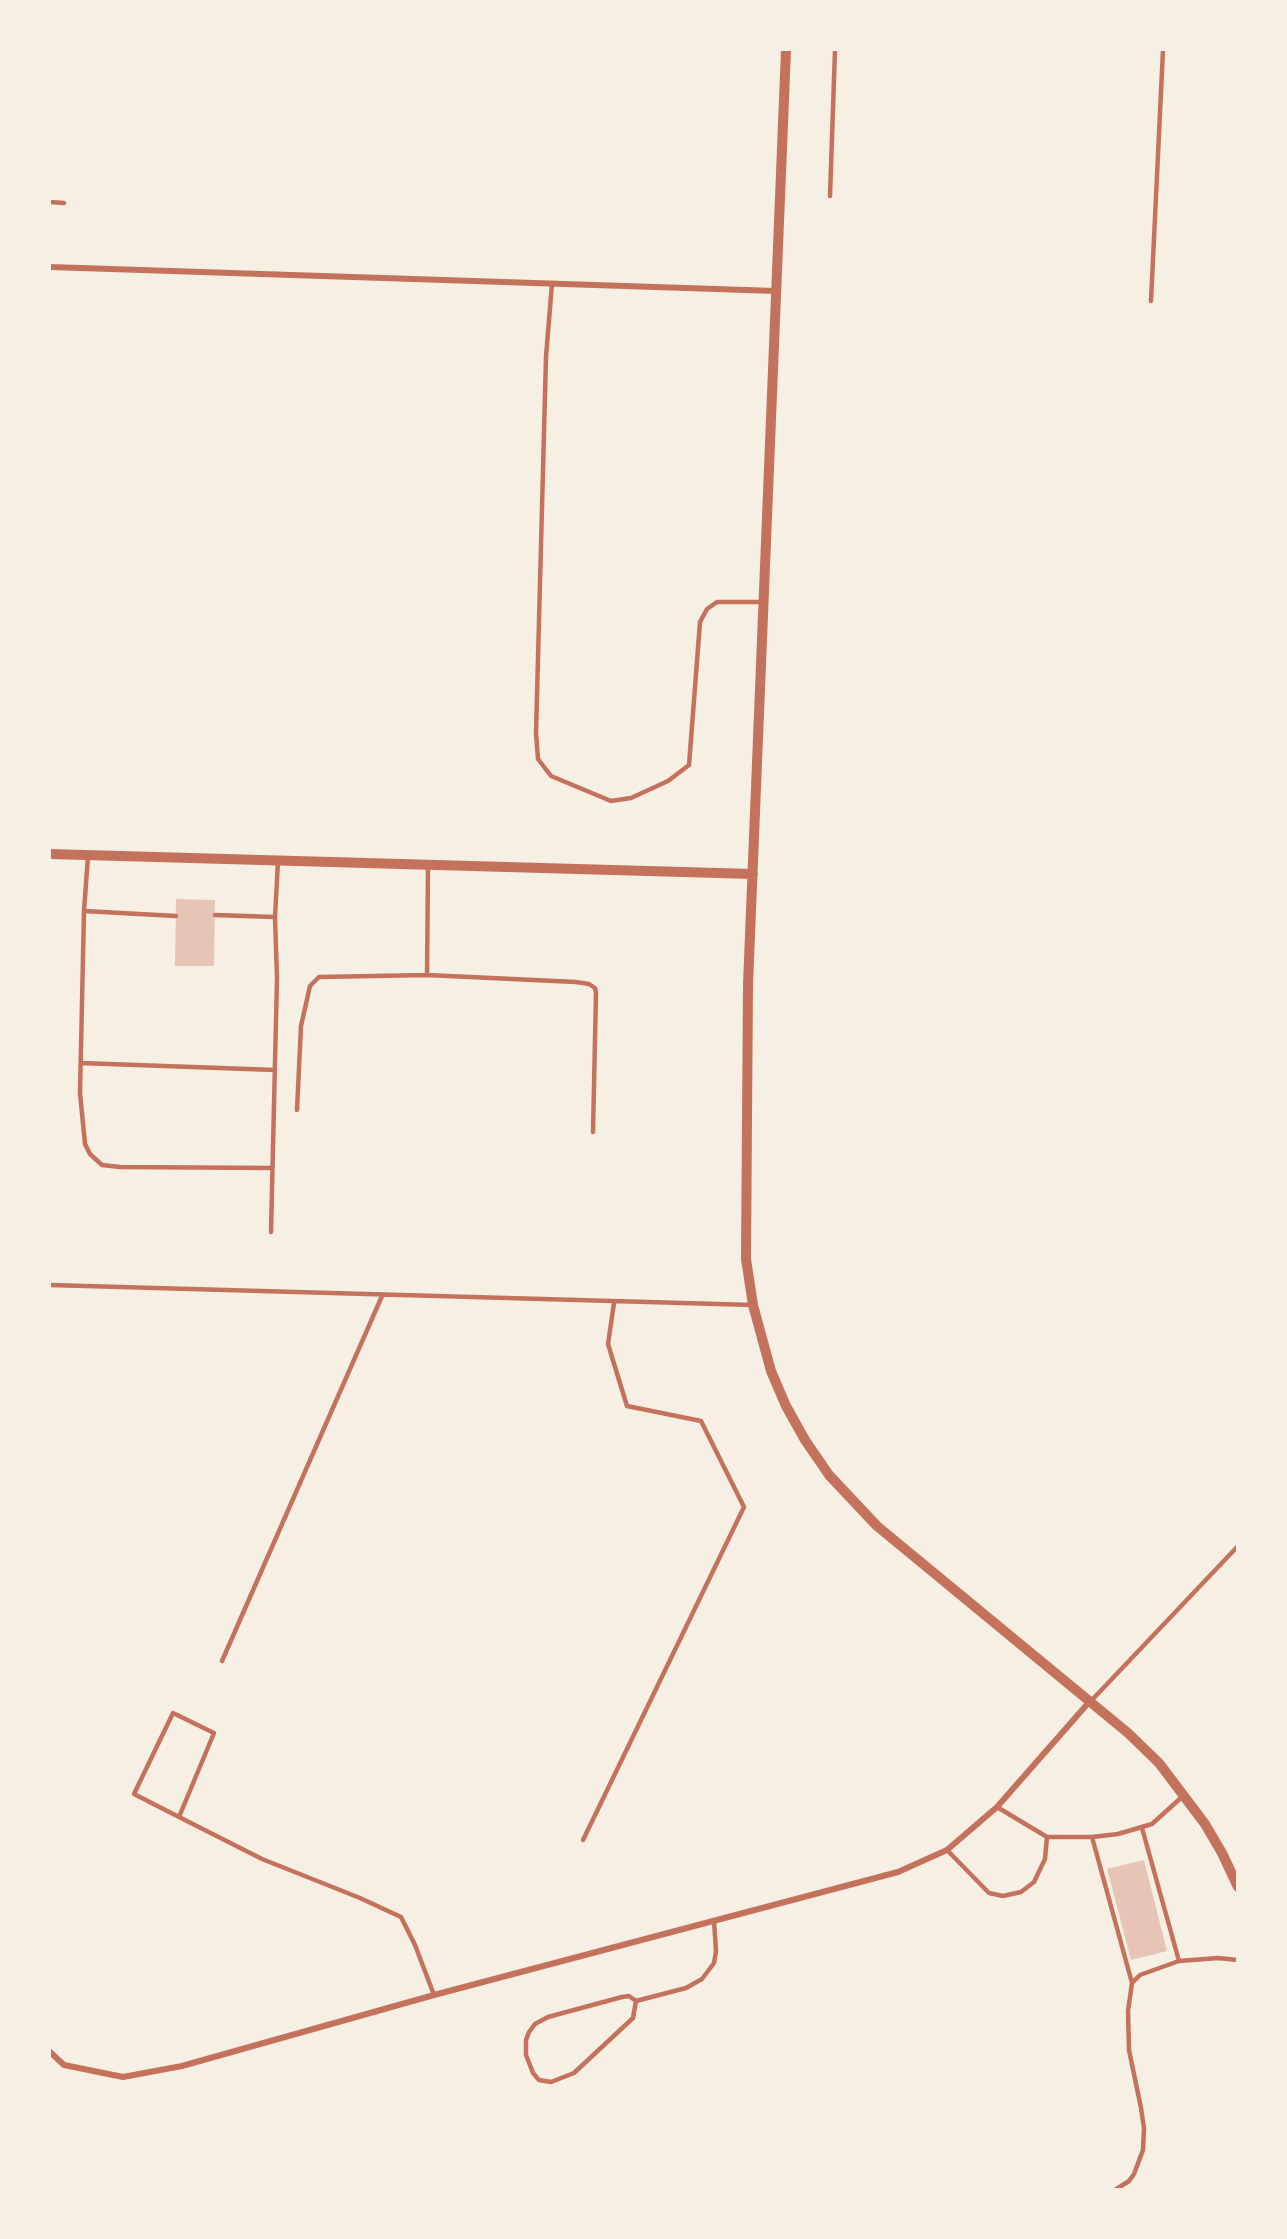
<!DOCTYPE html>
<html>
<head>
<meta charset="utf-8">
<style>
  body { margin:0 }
  #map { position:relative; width:1287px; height:2239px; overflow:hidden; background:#f6efe4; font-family:Signika,sans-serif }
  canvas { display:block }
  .frame { position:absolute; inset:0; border:51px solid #f6efe4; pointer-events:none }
</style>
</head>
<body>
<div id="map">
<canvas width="1287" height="2239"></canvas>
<div class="frame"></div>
</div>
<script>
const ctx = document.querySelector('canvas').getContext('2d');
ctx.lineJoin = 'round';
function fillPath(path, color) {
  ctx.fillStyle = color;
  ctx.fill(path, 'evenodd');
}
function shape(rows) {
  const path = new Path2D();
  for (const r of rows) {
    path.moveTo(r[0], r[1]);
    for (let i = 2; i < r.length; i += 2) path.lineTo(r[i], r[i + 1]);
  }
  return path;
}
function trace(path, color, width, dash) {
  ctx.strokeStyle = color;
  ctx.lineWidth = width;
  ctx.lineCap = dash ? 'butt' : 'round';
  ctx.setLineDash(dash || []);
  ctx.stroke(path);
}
fillPath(shape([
  [176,899,215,900,214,966,175,966],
  [1144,1860,1167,1951,1131,1960,1107,1869]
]), '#e6c5b7');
trace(shape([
  [830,196,835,50],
  [50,202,64,203],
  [552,283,546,357,536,733,538,759,551,776,611,801,631,798,668,781,689,765,700,622,707,609,717,602,764,602],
  [1151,301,1163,50],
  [88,856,84,911,176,916],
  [84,911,80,1093,85,1144,90,1154,102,1165,120,1167,272,1168],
  [215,915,275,917,278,861],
  [427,975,428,866],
  [81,1063,275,1070],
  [297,1110,301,1026,310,986,319,977,427,975,576,982,589,984,595,988,596,993,593,1132],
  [271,1232,277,978,275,917],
  [50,1285,753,1305],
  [222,1661,382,1296],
  [1091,1701,1238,1546],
  [997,1807,1047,1837,1092,1837,1118,1834,1152,1824,1183,1796],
  [179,1817,134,1794,173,1713,214,1733,179,1817,262,1859,360,1898,401,1917,415,1945,434,1995],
  [1142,1828,1179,1961],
  [1092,1837,1132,1983],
  [583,1840,744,1507,701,1421,627,1406,608,1344,614,1303],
  [947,1850,989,1893,1003,1896,1021,1892,1034,1882,1045,1859,1047,1837],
  [636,2001,633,2018,574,2073,551,2082,539,2080,533,2073,526,2055,526,2040,529,2032,535,2024,548,2017,622,1997,629,1996,636,2001,686,1988,702,1979,714,1963,716,1951,714,1921],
  [1115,2190,1129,2181,1134,2174,1143,2150,1144,2128,1141,2108,1129,2050,1128,2011,1132,1983,1140,1975,1179,1961,1218,1958,1238,1960]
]), '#c5725c', 4.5);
trace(shape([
  [50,267,776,291],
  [50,2052,64,2065,123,2077,182,2066,434,1995,898,1872,947,1850,997,1807,1090,1701]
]), '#c5725c', 6);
trace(shape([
  [786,50,748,984,746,1259,753,1305,771,1371,786,1406,805,1440,829,1475,877,1526,1128,1733,1159,1763,1205,1824,1222,1853,1238,1887],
  [50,854,753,874]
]), '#c5725c', 10);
</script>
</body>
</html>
